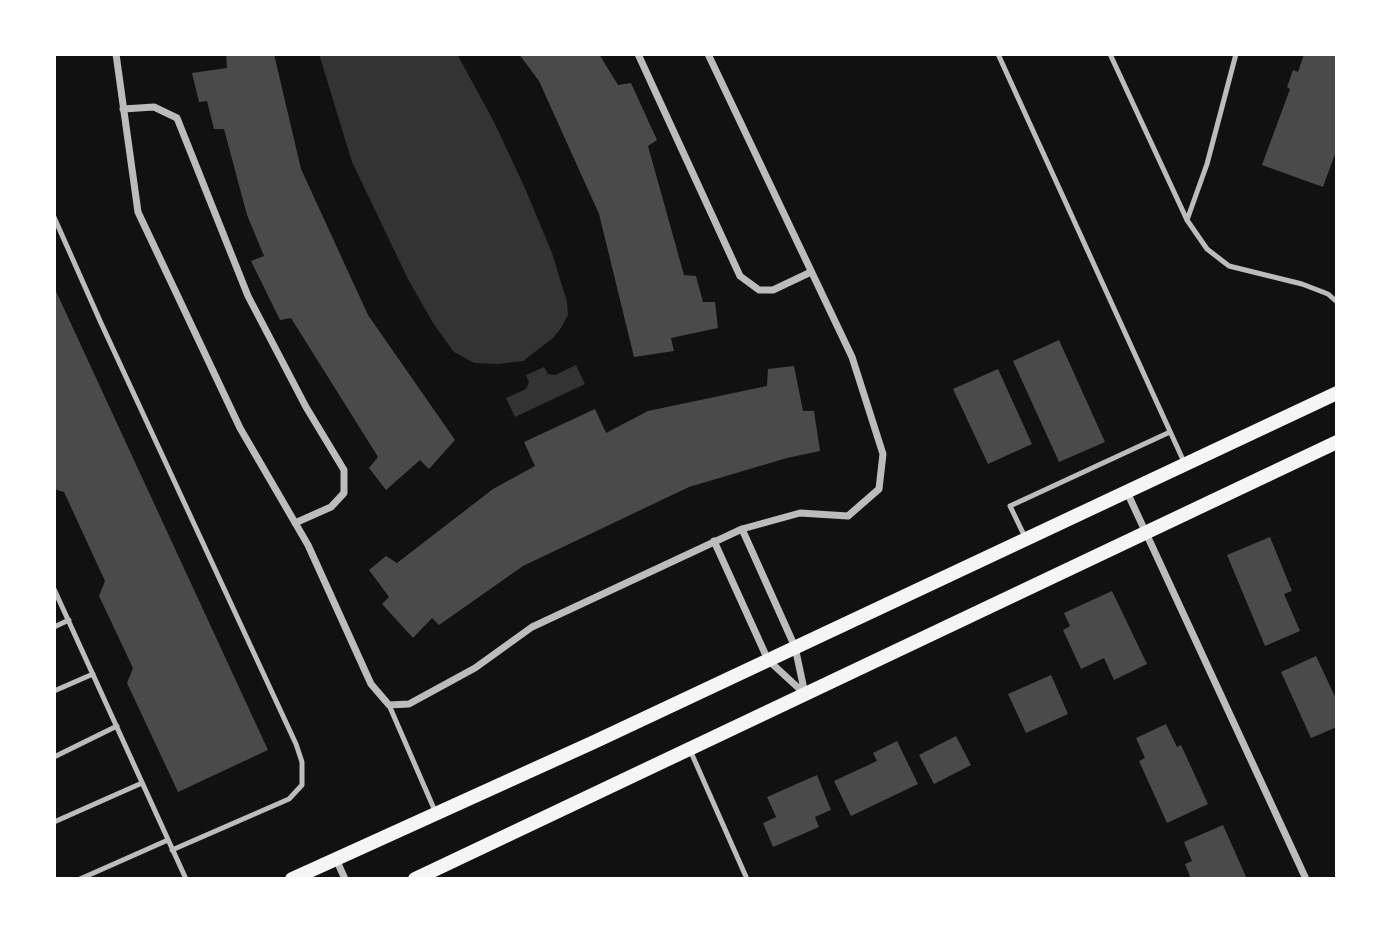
<!DOCTYPE html>
<html>
<head>
<meta charset="utf-8">
<style>
  body { margin:0 }
  #map { position:relative; width:1391px; height:933px; overflow:hidden; background:#111; font-family:"Sofia Sans Condensed",sans-serif }
  canvas { display:block }
  .frame { position:absolute; inset:0; border:56px solid #fff; pointer-events:none }
</style>
</head>
<body>
<div id="map">
<canvas width="1391" height="933"></canvas>
<div class="frame"></div>
</div>
<script>
const ctx = document.querySelector('canvas').getContext('2d');
ctx.lineJoin = 'round';
function fillPath(path, color) {
  ctx.fillStyle = color;
  ctx.fill(path, 'evenodd');
}
function shape(rows) {
  const path = new Path2D();
  for (const r of rows) {
    path.moveTo(r[0], r[1]);
    for (let i = 2; i < r.length; i += 2) path.lineTo(r[i], r[i + 1]);
  }
  return path;
}
function trace(path, color, width, dash) {
  ctx.strokeStyle = color;
  ctx.lineWidth = width;
  ctx.lineCap = dash ? 'butt' : 'round';
  ctx.setLineDash(dash || []);
  ctx.stroke(path);
}
fillPath(shape([
  [319,54,457,54,494,122,524,186,552,253,567,302,568,315,561,328,553,338,523,361,498,364,474,363,454,352,433,323,408,279,352,162],
  [576,365,585,384,515,417,506,398,526,389,529,382,526,375,544,367,548,374,555,375]
]), '#333');
fillPath(shape([
  [226,54,274,54,301,169,368,315,455,440,429,469,420,460,386,490,369,468,378,457,291,318,280,320,251,261,264,256,247,215,224,129,214,129,207,101,199,102,192,73,227,68],
  [519,54,599,54,618,85,631,83,657,140,648,146,684,275,696,276,703,302,715,302,718,328,671,338,674,351,634,357,599,214,539,81],
  [1304,54,1337,54,1337,155,1335,154,1323,187,1262,165,1290,89,1287,87,1293,70,1298,72],
  [54,287,268,750,178,792,127,683,133,668,99,596,105,581,64,492,54,489],
  [1059,340,1105,442,1059,462,1013,361],
  [794,366,803,411,814,411,820,451,787,458,689,487,523,566,439,625,432,618,413,638,382,604,389,597,369,570,386,556,397,563,493,489,535,466,524,442,595,409,606,433,648,411,767,386,768,369],
  [998,369,1032,444,988,464,953,389],
  [1270,537,1292,591,1284,594,1300,631,1265,646,1227,555],
  [1112,591,1147,664,1114,680,1104,658,1081,669,1063,630,1070,626,1064,613],
  [1316,656,1337,701,1337,727,1311,738,1281,672],
  [1051,675,1068,714,1026,733,1008,694],
  [1166,724,1177,747,1181,745,1208,804,1167,823,1139,761,1145,758,1136,738],
  [956,736,971,765,934,784,919,755],
  [897,741,918,784,851,816,834,781,877,761,873,753],
  [817,775,831,810,815,817,819,827,773,847,763,823,776,817,767,797],
  [1223,825,1247,879,1191,879,1185,864,1192,861,1184,842]
]), '#4a4a4a');
trace(shape([
  [998,54,1184,462],
  [1110,54,1187,220,1207,249,1229,266,1302,284,1328,294,1337,302],
  [54,217,101,323,296,744,302,762,302,785,289,799,172,850],
  [1187,220,1207,164,1236,54],
  [1025,537,1010,506,1170,432],
  [54,589,186,879],
  [54,627,69,620],
  [54,691,93,674],
  [389,705,435,811],
  [690,750,747,879],
  [54,757,117,726],
  [54,822,142,783],
  [80,879,168,840]
]), '#bcbcbc', 5);
trace(shape([
  [116,54,138,212,240,428,308,545,371,684,389,705,409,704,475,668,532,627,742,529,800,513,848,516,879,489,883,454,852,357,708,54],
  [638,54,740,276,759,290,773,290,811,272],
  [123,109,154,107,177,118,248,296,306,407,344,470,344,493,331,507,295,523],
  [1127,492,1306,879],
  [742,529,795,647,805,694],
  [714,541,768,660,805,694],
  [336,859,345,879]
]), '#bcbcbc', 7);
trace(shape([
  [292,879,594,742,1337,393],
  [415,879,1337,442]
]), '#f5f5f5', 14);
</script>
</body>
</html>
